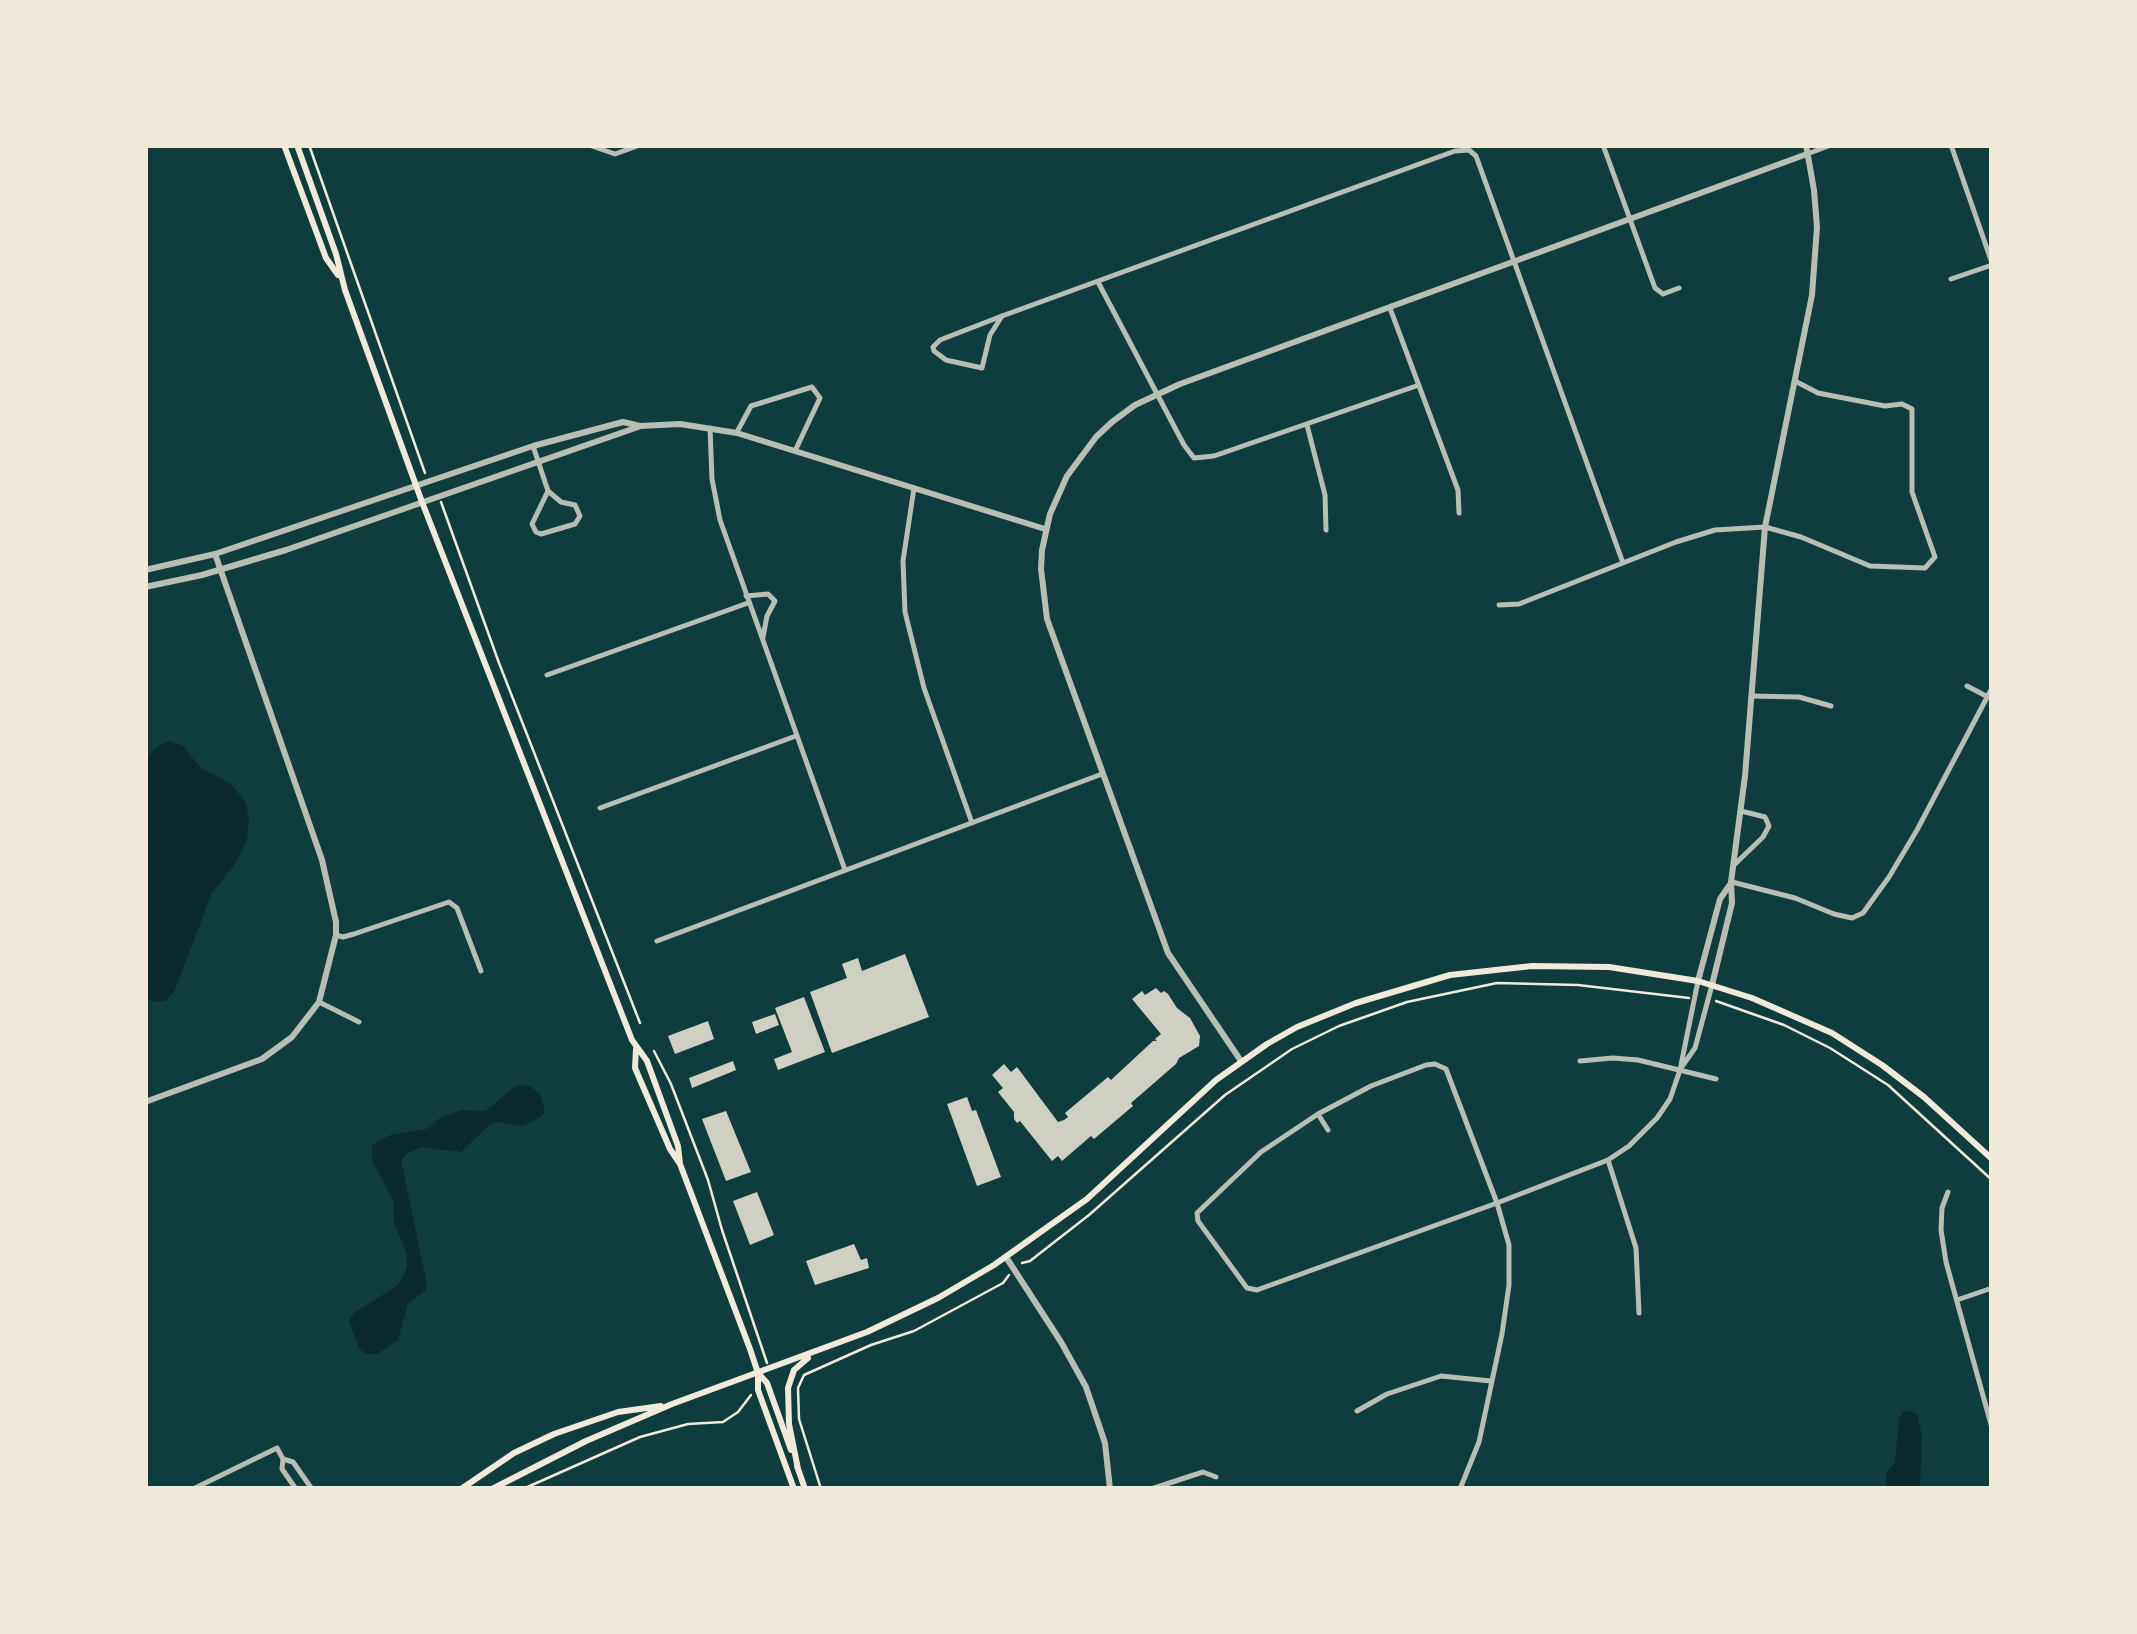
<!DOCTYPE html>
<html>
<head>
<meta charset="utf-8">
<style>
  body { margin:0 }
  #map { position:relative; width:2137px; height:1634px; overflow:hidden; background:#0f3d3e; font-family:"PT Sans",sans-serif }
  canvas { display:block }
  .frame { position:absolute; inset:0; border:148px solid #f1e9da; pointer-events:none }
</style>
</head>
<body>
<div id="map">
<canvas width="2137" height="1634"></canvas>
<div class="frame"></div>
</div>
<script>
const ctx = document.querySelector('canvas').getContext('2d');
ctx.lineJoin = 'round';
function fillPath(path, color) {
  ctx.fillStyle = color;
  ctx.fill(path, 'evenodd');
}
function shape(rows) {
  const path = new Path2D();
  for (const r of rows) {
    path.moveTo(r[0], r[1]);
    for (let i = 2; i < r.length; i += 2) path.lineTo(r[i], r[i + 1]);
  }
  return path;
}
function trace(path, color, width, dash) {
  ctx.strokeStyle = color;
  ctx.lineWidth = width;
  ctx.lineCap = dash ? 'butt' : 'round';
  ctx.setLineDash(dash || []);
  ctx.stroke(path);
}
fillPath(shape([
  [169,741,183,746,201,768,231,784,246,803,249,821,247,840,237,861,212,893,174,992,165,1001,153,1002,145,998,145,759,156,748],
  [528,1085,540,1094,545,1111,541,1117,523,1126,497,1122,489,1125,461,1152,421,1147,408,1153,401,1160,427,1285,425,1291,408,1304,398,1340,377,1354,366,1354,358,1347,349,1320,354,1313,398,1285,407,1268,407,1254,394,1223,393,1201,372,1160,372,1145,390,1135,427,1129,438,1119,461,1110,485,1111,516,1086],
  [1910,1411,1917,1414,1922,1435,1920,1489,1886,1489,1886,1474,1895,1462,1899,1419,1903,1412]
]), '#0a2a2b');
fillPath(shape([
  [905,954,929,1017,832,1053,810,992,847,978,842,964,858,958,862,971],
  [1156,988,1161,993,1164,991,1168,994,1177,1008,1190,1018,1200,1036,1199,1046,1179,1058,1176,1064,1131,1103,1133,1106,1094,1139,1091,1136,1062,1161,1058,1156,1052,1161,1020,1121,1017,1123,1014,1119,1014,1112,998,1092,1003,1088,992,1075,1004,1064,1011,1072,1017,1067,1058,1122,1064,1120,1068,1117,1065,1113,1108,1077,1111,1080,1153,1041,1157,1041,1155,1039,1161,1034,1132,999,1142,991,1145,995],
  [804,997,825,1052,778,1070,774,1059,792,1052,775,1008],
  [775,1014,779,1025,756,1034,752,1022],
  [708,1021,714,1039,675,1054,668,1036],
  [733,1061,736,1070,692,1088,689,1078],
  [967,1097,972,1111,976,1110,1001,1177,977,1186,947,1104],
  [726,1111,751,1172,726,1181,702,1119],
  [757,1192,774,1235,750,1245,733,1201],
  [854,1244,861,1260,867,1258,869,1268,815,1285,806,1261]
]), '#cfcfc3');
trace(shape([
  [309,145,425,473],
  [441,502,499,663,640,1023],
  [1716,1001,1784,1025,1830,1048,1888,1085,1992,1180],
  [654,1051,671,1084,708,1180,722,1230,767,1363],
  [1022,1263,1030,1261,1089,1215,1225,1095,1292,1049,1339,1026,1407,1002,1497,983,1578,985,1689,998],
  [523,1489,640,1437,688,1424,723,1422,738,1412,751,1395],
  [821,1489,799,1419,798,1388,804,1375,871,1345,914,1331,1003,1283,1009,1275]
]), '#f1e9da', 2.5);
trace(shape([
  [589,145,615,154,640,145],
  [1603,145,1655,288,1663,294,1679,288],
  [1951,145,1992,263],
  [1807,154,1831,145],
  [1951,279,1992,265],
  [1098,282,1184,445,1194,458,1214,456,1419,385],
  [1390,308,1458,490,1459,513],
  [1002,316,990,335,982,368,946,360,934,351,933,347,940,340,1002,316,1455,151,1469,150,1476,156,1623,563],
  [1307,425,1325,495,1326,530],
  [710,428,712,479,720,520,845,870],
  [737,432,751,406,812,387,820,398,795,451],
  [533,446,548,491,561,502,575,505,580,516,575,524,541,534,536,532,532,524,548,491],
  [914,488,903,561,905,612,924,688,972,823],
  [746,596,768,594,775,601,767,616,763,637],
  [1499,605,1519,604,1676,542,1715,530,1765,527,1801,537,1870,566,1925,568,1935,557,1912,492,1912,409,1902,404,1885,406,1818,393,1795,381],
  [547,675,748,603],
  [1967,686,1988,697],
  [1751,696,1799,697,1831,706],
  [600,808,796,736],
  [1734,865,1763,837,1769,826,1765,817,1741,811],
  [1732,882,1795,898,1834,914,1852,918,1863,913,1889,877,1917,830,1992,688],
  [336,935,343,937,354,934,449,902,457,908,481,971],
  [657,941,1102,774],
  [319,1002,359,1022],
  [1580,1061,1613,1058,1638,1060,1716,1079],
  [1681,1068,1695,1048,1712,985],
  [1318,1114,1328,1130],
  [1608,1160,1636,1248,1639,1313],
  [1948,1192,1942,1208,1941,1230,1946,1262,1992,1428],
  [1957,1300,1992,1288],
  [1357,1411,1387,1394,1441,1376,1491,1381],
  [283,1459,293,1462,312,1489],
  [193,1489,277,1448,283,1459,282,1469,296,1489],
  [1151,1489,1203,1472,1216,1477],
  [1460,1489,1479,1442,1502,1334,1509,1285,1509,1245,1497,1203,1446,1069,1435,1064,1426,1065,1371,1086,1318,1114,1261,1152,1197,1213,1198,1221,1247,1288,1257,1290,1497,1203,1608,1160,1629,1146,1657,1118,1670,1099,1680,1070,1698,981]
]), '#b8beb3', 5);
trace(shape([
  [145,570,215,554,533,446,623,422,640,426,680,424,737,433,1045,529],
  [145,587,202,575,286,550,638,427],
  [1698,981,1720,899,1731,883],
  [1712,985,1732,903,1731,882,1745,776,1765,527,1812,295,1817,227,1814,190,1806,145],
  [1241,1061,1168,953,1047,619,1041,569,1042,550,1050,514,1067,476,1096,437,1112,422,1135,405,1180,384,1807,154],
  [145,1102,262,1059,292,1037,319,1002,336,935,336,922,322,860,215,554],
  [1006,1257,1061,1342,1086,1387,1105,1443,1110,1489]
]), '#b8beb3', 6);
trace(shape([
  [284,145,326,258,338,275],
  [297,145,336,254,345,290,422,502,632,1040,647,1061,678,1146,680,1164],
  [636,1049,635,1068,670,1149,680,1164,750,1349,758,1373,758,1390,794,1489],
  [759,1374,767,1383,791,1450],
  [797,1466,805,1489],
  [798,1469,789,1424,788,1388,794,1370,808,1358],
  [461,1489,514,1453,554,1434,618,1412,661,1406],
  [492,1489,586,1441,672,1404,867,1332,938,1298,994,1265,1087,1199,1216,1080,1267,1044,1297,1027,1356,1003,1450,975,1532,966,1609,967,1698,981,1752,998,1832,1033,1882,1065,1924,1097,1992,1159]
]), '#f1e9da', 6);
</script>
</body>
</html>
